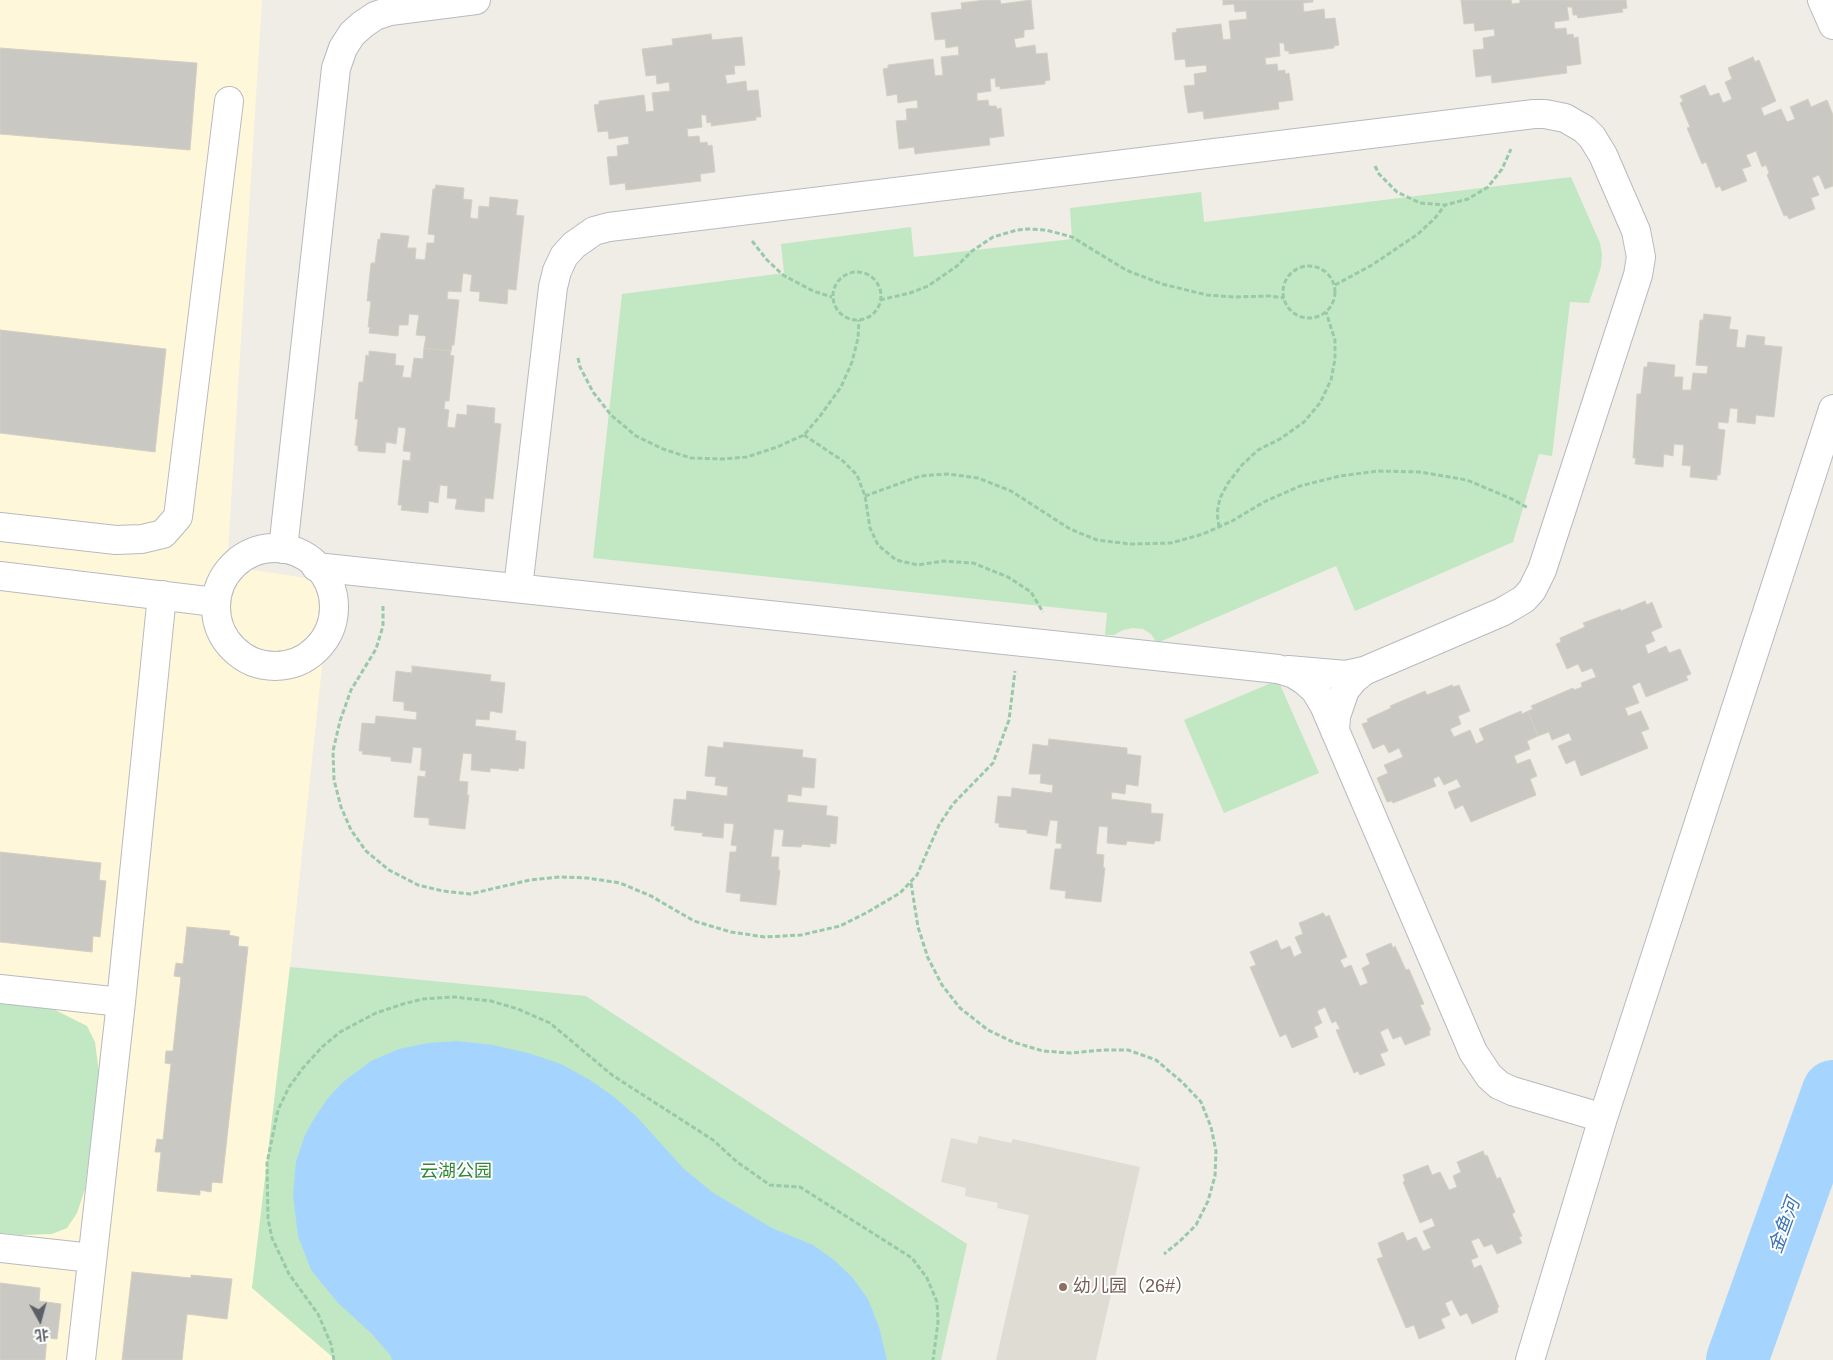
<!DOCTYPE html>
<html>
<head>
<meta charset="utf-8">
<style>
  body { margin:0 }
  #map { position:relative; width:1833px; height:1360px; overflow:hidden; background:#efede5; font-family:Arial,"Noto Sans SC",sans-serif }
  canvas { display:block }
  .north { position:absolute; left:15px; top:1295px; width:50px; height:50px; -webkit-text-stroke:4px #fff; paint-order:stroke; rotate:173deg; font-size:14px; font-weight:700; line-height:20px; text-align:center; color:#5c6066 }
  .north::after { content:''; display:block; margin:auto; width:18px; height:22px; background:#5c6066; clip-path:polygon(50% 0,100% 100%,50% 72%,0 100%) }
</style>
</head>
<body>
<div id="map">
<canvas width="1833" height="1360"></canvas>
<div class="north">北</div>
</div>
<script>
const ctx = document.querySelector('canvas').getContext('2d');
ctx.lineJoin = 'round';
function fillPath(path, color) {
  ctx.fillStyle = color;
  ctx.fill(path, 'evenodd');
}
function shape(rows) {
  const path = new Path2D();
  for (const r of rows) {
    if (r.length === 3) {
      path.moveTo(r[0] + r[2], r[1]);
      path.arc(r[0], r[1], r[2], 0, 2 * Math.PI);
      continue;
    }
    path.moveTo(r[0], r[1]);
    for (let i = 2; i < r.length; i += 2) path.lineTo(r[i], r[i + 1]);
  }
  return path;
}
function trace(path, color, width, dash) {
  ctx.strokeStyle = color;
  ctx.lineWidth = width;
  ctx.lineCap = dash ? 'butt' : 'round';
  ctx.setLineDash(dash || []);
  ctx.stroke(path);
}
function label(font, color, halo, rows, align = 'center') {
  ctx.font = font + ' Arial,"Noto Sans SC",sans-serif';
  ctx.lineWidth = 4;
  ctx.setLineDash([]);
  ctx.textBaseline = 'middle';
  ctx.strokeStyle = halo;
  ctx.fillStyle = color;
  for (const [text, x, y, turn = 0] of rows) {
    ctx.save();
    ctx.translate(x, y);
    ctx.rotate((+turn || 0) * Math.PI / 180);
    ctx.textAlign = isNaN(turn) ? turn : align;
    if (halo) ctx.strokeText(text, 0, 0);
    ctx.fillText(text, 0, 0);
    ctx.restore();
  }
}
fillPath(shape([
  [0,0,262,0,227,566,331,582,290,967,252,1288,336,1360,0,1360]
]), '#fff7da');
fillPath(shape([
  [979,1136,1011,1143,1013,1139,1140,1167,1096,1360,996,1360,1029,1215,997,1208,998,1203,965,1196,966,1188,941,1182,951,1138,977,1144]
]), '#dfdcd3');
fillPath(shape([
  [1571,177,1600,243,1602,254,1601,267,1589,303,1570,302,1552,456,1539,454,1513,542,1355,611,1336,566,1157,643,1151,634,1143,629,1133,628,1123,630,1114,635,1105,635,1107,613,593,558,622,294,784,273,781,244,911,227,914,257,1072,239,1070,208,1201,192,1204,222],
  [1278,680,1319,773,1224,813,1184,720],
  [290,967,586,996,967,1244,941,1360,336,1360,252,1288],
  [0,1003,51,1008,87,1026,95,1042,99,1073,85,1189,77,1213,67,1228,52,1234,21,1235,0,1233]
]), '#c1e8c2');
fillPath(shape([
  [458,1041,493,1045,528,1053,561,1064,590,1080,613,1096,636,1116,683,1168,712,1192,772,1228,813,1245,834,1260,852,1277,868,1299,879,1327,887,1360,392,1360,391,1356,371,1333,338,1303,311,1270,298,1236,293,1195,296,1161,305,1135,315,1117,328,1098,343,1082,371,1061,399,1049,428,1043]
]), '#a5d5ff');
trace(shape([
  [1737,1360,1833,1091]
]), '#a5d5ff', 62);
const building = shape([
  [985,0,1000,0,1001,4,1031,0,1034,29,1024,30,1024,37,1014,39,1016,48,1035,45,1036,54,1047,53,1050,80,1045,81,1045,84,1000,89,1000,86,996,87,995,78,990,79,991,91,977,93,977,101,988,100,989,106,996,106,997,109,1001,108,1004,136,989,138,990,145,915,154,914,147,899,149,896,121,907,120,906,109,918,108,917,100,898,103,897,94,887,96,883,69,888,68,888,65,933,59,935,76,943,75,941,57,959,55,958,46,946,48,945,39,935,40,931,13,962,9,961,3,985,0],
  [1223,0,1313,0,1313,2,1303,3,1304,12,1324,9,1325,19,1335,18,1339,45,1334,46,1334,48,1289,54,1289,51,1285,51,1284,43,1279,43,1280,56,1265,58,1266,65,1277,64,1278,71,1285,70,1285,74,1289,73,1293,100,1278,102,1279,109,1204,119,1203,111,1188,113,1184,86,1195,85,1194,74,1207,72,1206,65,1186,67,1185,59,1175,60,1172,33,1177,32,1176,29,1221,24,1223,40,1231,39,1229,21,1247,19,1246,11,1235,12,1234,4,1223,5,1223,0],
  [1461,0,1511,0,1512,4,1520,3,1520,0,1626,0,1627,8,1622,9,1623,12,1578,18,1577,15,1573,15,1572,7,1567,7,1569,20,1554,22,1555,29,1566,28,1567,35,1573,34,1574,38,1578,37,1581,64,1566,66,1567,73,1492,83,1491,75,1476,77,1473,50,1484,49,1483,38,1495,36,1494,29,1475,31,1474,23,1464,24,1461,0],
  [711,34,712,40,742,37,745,65,734,66,735,74,725,75,727,84,746,81,747,91,758,90,761,117,756,117,756,120,711,126,711,122,707,123,706,115,701,115,702,127,687,129,688,137,699,136,700,143,707,142,708,146,712,145,715,172,700,174,701,181,626,190,625,183,610,185,607,157,618,156,617,146,629,144,628,136,609,139,608,131,598,132,594,105,599,104,599,101,644,95,646,112,654,111,652,93,670,91,669,82,657,84,656,75,646,76,642,49,673,45,672,39,711,34],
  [0,48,197,63,190,150,0,134,0,48],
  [1753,57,1755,62,1759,60,1776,101,1761,108,1764,116,1781,109,1787,122,1795,119,1790,107,1808,99,1811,107,1827,100,1833,115,1833,186,1825,189,1819,175,1812,178,1819,195,1811,198,1815,209,1789,219,1787,215,1784,216,1767,175,1769,173,1766,165,1762,167,1756,151,1746,155,1751,166,1742,169,1747,181,1722,191,1720,186,1716,188,1706,162,1702,164,1687,128,1690,127,1680,103,1683,101,1680,96,1705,85,1710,96,1719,93,1723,103,1732,99,1725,82,1732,79,1728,68,1753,57],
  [436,185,464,188,463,199,472,200,470,218,478,219,479,206,489,207,490,197,518,200,516,215,524,216,516,290,508,289,507,304,479,301,480,292,470,291,472,275,463,273,461,292,448,291,447,299,459,300,454,345,452,345,451,351,424,348,426,336,416,335,419,315,409,314,408,325,399,325,398,336,369,333,370,327,368,327,371,301,367,301,371,263,375,263,378,239,380,240,381,233,409,236,407,248,416,248,415,259,425,260,427,243,434,243,435,235,428,234,433,189,435,189,436,185],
  [1704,314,1731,317,1729,329,1738,330,1736,347,1745,348,1747,335,1765,337,1764,345,1782,347,1774,417,1756,415,1755,424,1737,422,1738,409,1730,408,1728,423,1718,422,1718,429,1725,430,1720,475,1717,475,1717,480,1690,477,1691,466,1682,465,1684,445,1674,444,1673,456,1664,454,1663,467,1635,464,1636,458,1633,458,1637,394,1641,394,1644,367,1647,367,1648,362,1675,365,1674,377,1683,377,1682,390,1691,390,1693,373,1707,374,1708,366,1696,365,1700,320,1703,320,1704,314],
  [0,330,166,349,155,452,0,433,0,330],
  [424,348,451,351,450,355,454,356,449,401,445,401,444,409,449,410,447,427,455,428,457,414,467,415,467,405,495,408,494,423,501,424,493,499,485,498,484,512,455,509,457,499,447,498,448,486,440,485,438,503,429,501,428,513,401,510,402,505,398,505,403,460,410,461,411,452,403,451,406,428,398,427,396,444,386,442,385,453,358,451,358,446,355,445,358,419,355,419,359,382,363,382,366,355,369,356,369,351,396,354,395,365,404,366,402,377,411,378,414,358,423,359,424,348],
  [1645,601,1647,605,1652,602,1662,627,1651,632,1655,641,1645,645,1648,654,1666,646,1669,653,1680,649,1691,674,1686,676,1688,680,1646,697,1640,682,1632,686,1639,703,1625,708,1628,716,1641,711,1649,729,1641,732,1648,748,1581,776,1575,760,1566,764,1558,746,1572,740,1569,733,1552,740,1549,732,1538,736,1528,711,1533,709,1531,706,1573,688,1574,690,1582,687,1581,683,1596,677,1592,668,1582,672,1578,664,1567,669,1556,644,1561,642,1560,638,1585,627,1583,623,1620,609,1621,611,1645,601],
  [412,666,491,675,490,681,505,683,502,713,490,711,489,720,476,719,475,726,516,731,515,740,526,742,524,769,519,768,518,771,490,768,490,772,471,770,472,754,463,753,459,781,468,782,467,795,469,795,465,829,429,825,429,818,414,817,418,776,425,777,426,771,420,770,422,748,413,747,411,763,391,761,391,757,362,754,363,751,359,751,362,723,375,724,376,716,416,720,417,712,404,710,404,702,393,701,396,671,412,673,412,666],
  [1452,685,1453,687,1459,685,1470,711,1458,716,1461,724,1450,729,1454,737,1470,730,1476,744,1484,740,1479,729,1521,711,1522,714,1528,711,1538,736,1527,741,1530,749,1514,756,1517,764,1530,759,1537,776,1530,779,1536,795,1471,822,1463,805,1455,809,1448,792,1461,787,1457,779,1444,785,1439,776,1433,779,1436,786,1393,803,1392,801,1387,802,1377,778,1388,773,1384,765,1403,757,1399,748,1389,753,1384,744,1373,749,1362,724,1368,722,1367,719,1391,708,1390,706,1425,691,1427,695,1452,685],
  [1049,739,1127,748,1127,754,1141,756,1138,786,1126,784,1125,794,1112,792,1111,799,1151,804,1151,813,1163,814,1160,841,1155,841,1154,844,1127,841,1126,845,1107,843,1108,827,1099,826,1096,854,1104,855,1103,867,1105,868,1101,902,1065,898,1066,891,1050,889,1055,849,1061,849,1062,844,1056,843,1058,821,1050,820,1047,836,1027,833,1027,830,999,827,999,823,995,823,998,796,1011,797,1012,788,1052,793,1053,785,1040,783,1041,774,1029,774,1033,744,1048,746,1049,739],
  [724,742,803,750,802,757,816,759,814,788,802,787,801,796,788,794,787,802,827,806,826,815,838,817,836,844,830,843,830,847,802,844,801,847,782,846,784,830,774,829,771,857,779,857,778,870,780,870,776,905,740,901,741,894,726,892,730,852,736,852,737,846,731,845,734,824,724,823,723,838,702,836,703,833,674,830,675,826,671,826,674,799,686,800,687,791,727,796,728,787,715,785,716,777,705,776,708,746,723,748,724,742],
  [0,852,101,863,99,880,106,881,100,937,93,936,92,952,0,942,0,852],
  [1323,913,1326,917,1329,915,1347,957,1340,960,1344,968,1351,965,1360,986,1368,983,1362,968,1370,964,1366,954,1391,943,1393,948,1395,946,1406,970,1409,969,1424,1004,1420,1005,1431,1030,1429,1030,1430,1035,1405,1045,1401,1036,1393,1039,1388,1028,1380,1032,1388,1051,1380,1054,1385,1065,1360,1075,1358,1071,1354,1073,1336,1030,1340,1029,1336,1021,1332,1023,1325,1007,1317,1011,1322,1023,1314,1027,1318,1037,1292,1048,1286,1034,1280,1037,1250,967,1256,965,1250,952,1277,940,1281,950,1290,946,1294,957,1302,953,1295,937,1303,934,1299,923,1323,913],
  [187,927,230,931,229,935,239,937,238,946,248,947,222,1183,212,1182,211,1192,200,1190,200,1195,157,1191,161,1152,155,1152,157,1139,163,1140,171,1064,165,1063,166,1051,173,1051,181,977,174,976,176,963,183,964,187,927],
  [1483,1151,1485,1156,1487,1155,1497,1179,1500,1177,1515,1212,1512,1214,1522,1236,1519,1237,1522,1243,1497,1254,1492,1244,1484,1247,1479,1238,1471,1241,1478,1257,1471,1260,1474,1268,1481,1265,1499,1307,1497,1308,1498,1312,1472,1324,1467,1313,1460,1316,1452,1300,1445,1303,1450,1315,1441,1319,1445,1328,1419,1339,1414,1325,1406,1328,1377,1259,1383,1257,1378,1243,1403,1232,1407,1241,1416,1237,1423,1251,1431,1248,1423,1231,1435,1226,1432,1218,1420,1223,1403,1182,1405,1181,1403,1175,1428,1165,1432,1175,1440,1172,1449,1190,1457,1187,1453,1176,1461,1172,1457,1162,1483,1151],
  [132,1272,191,1278,191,1275,232,1279,227,1319,187,1314,182,1360,122,1360,132,1272],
  [0,1283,40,1288,39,1301,61,1304,57,1339,47,1338,45,1360,0,1360,0,1283]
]);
fillPath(building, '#cac8c2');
trace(building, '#d4cfc3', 1);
const minor = shape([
  [1822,0,1833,25],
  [0,527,116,540,142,539,163,534,178,517,229,101],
  [275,607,59],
  [283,549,336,68,343,48,352,34,362,25,375,16,390,11,476,0],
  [316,567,1278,669,1294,674,1305,681,1315,690,1324,705,1473,1052,1489,1076,1499,1085,1512,1091,1603,1118],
  [0,576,215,602],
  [518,588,553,287,557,271,564,256,574,245,594,231,609,227,1534,114,1545,114,1565,118,1584,129,1592,137,1603,155,1636,231,1641,257,1638,275,1542,570,1532,590,1524,599,1514,605,1502,612,1364,671,1354,679,1345,690,1336,716,1335,731],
  [1288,670,1346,675,1364,671],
  [0,989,121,1002],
  [0,1248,92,1258],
  [81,1360,121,1002,162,595],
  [1530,1360,1603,1118,1833,409]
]);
trace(minor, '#b7babf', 30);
trace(shape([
  [1375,166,1379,174,1397,192,1420,203,1445,205,1468,199,1488,187,1502,169,1511,149],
  [752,241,767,260,783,275,813,291,832,297],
  [1309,292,26],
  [857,296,24],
  [1335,285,1372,265,1418,234,1435,218,1445,205],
  [880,300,910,293,928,286,957,266,972,251,993,237,1017,230,1029,229,1046,230,1072,237,1126,270,1162,284,1207,295,1234,297,1270,296,1284,298],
  [578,358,580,367,593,392,611,415,636,436,663,449,691,458,722,459,747,457,777,447,804,435,820,416,841,387,852,362,858,338,859,320],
  [804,435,843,461,857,475,865,496,870,528,878,545,896,560,918,565,943,561,973,563,1008,577,1031,592,1043,612],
  [865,496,920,476,948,474,978,478,1011,491,1070,529,1097,540,1130,544,1171,543,1203,534,1232,521,1264,502,1300,486,1340,476,1378,471,1420,472,1467,480,1512,499,1528,508],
  [1219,527,1217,513,1220,498,1228,483,1242,465,1258,450,1280,439,1304,422,1320,403,1331,380,1335,359,1335,340,1326,312],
  [383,606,383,626,376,649,351,690,340,721,333,751,334,780,341,807,351,830,366,851,389,870,418,885,443,891,470,894,530,880,560,877,587,878,620,883,651,896,694,921,731,932,765,937,801,935,840,926,866,913,900,893,917,875,939,825,953,804,993,763,1009,720,1015,671],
  [911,883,918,927,928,958,942,985,960,1008,988,1030,1013,1042,1043,1051,1071,1053,1103,1050,1128,1050,1156,1060,1182,1082,1201,1102,1211,1127,1216,1151,1215,1176,1208,1201,1196,1225,1180,1241,1164,1254],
  [334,1360,331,1344,318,1314,289,1274,272,1238,268,1219,267,1163,278,1110,289,1087,303,1068,322,1047,340,1032,376,1013,403,1004,423,999,454,997,491,1001,518,1009,550,1023,612,1075,713,1140,737,1162,770,1185,800,1187,912,1258,927,1278,937,1302,938,1322,933,1360]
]), '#99c9a8', 3, [5, 2.5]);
trace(minor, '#fff', 28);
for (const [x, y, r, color] of [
  [1063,1287,5,"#8d6e63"]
]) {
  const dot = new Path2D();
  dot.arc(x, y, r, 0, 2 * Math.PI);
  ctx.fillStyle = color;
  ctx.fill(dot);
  trace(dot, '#fff', 2);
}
label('18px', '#328739', '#fff', [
  ["云湖公园",456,1172]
]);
label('18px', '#785e54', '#fff', [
  ["幼儿园（26#）",1073,1287]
], 'left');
label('italic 19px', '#3e74b5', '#fff', [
  ["金鱼河",1785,1226,-70]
]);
</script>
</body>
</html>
